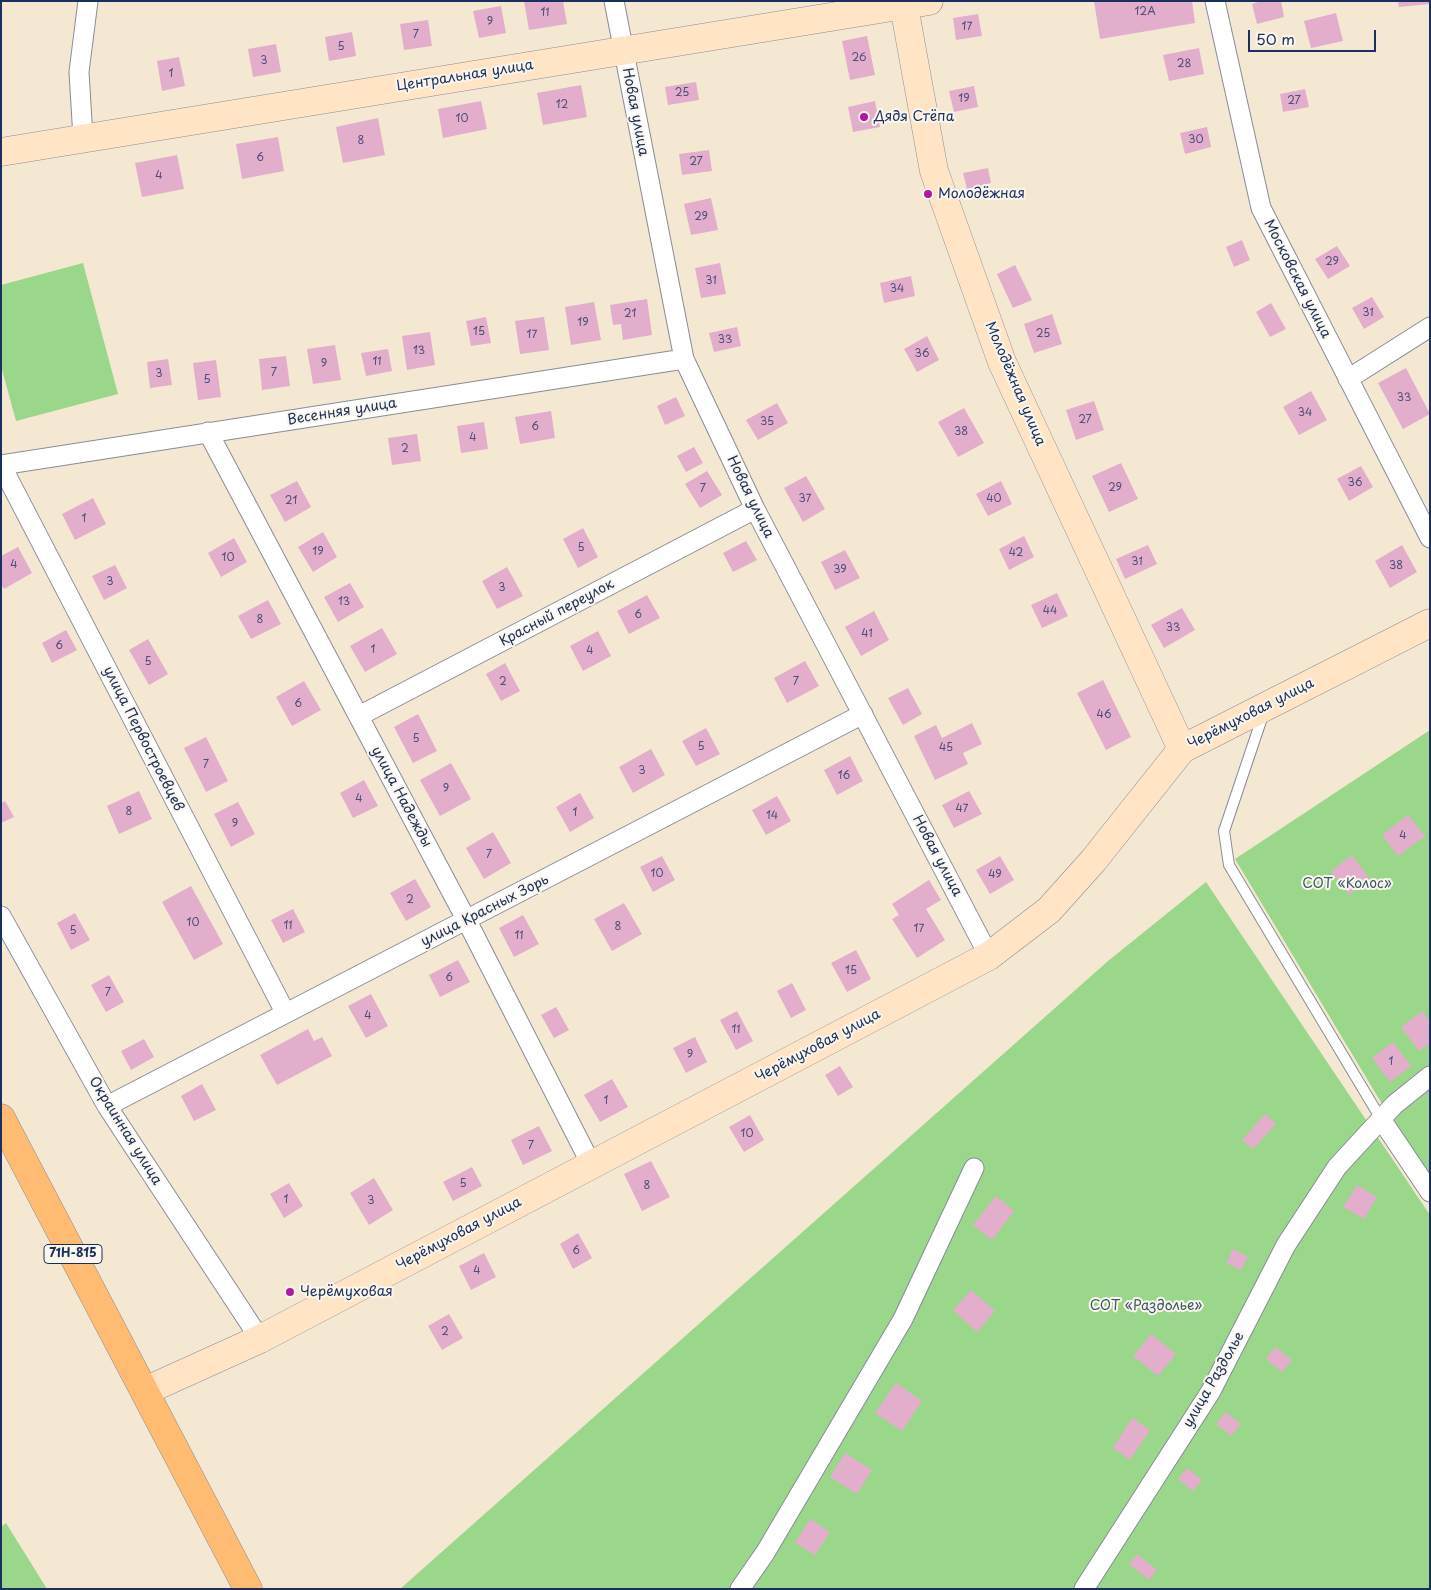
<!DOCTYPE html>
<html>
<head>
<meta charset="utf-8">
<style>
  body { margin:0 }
  #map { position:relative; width:1431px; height:1590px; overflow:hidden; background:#f5e8d2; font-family:"Playpen Sans",sans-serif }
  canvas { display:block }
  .frame { position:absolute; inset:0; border:2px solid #1b2f5e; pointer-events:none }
  .scale { position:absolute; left:1248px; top:30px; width:128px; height:22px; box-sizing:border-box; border:2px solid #1b2f5e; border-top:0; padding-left:6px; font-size:15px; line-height:18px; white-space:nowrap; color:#1b2f5e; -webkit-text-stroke:4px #fbf7ec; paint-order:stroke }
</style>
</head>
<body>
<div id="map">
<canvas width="1431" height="1590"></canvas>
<div class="frame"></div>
<div class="scale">50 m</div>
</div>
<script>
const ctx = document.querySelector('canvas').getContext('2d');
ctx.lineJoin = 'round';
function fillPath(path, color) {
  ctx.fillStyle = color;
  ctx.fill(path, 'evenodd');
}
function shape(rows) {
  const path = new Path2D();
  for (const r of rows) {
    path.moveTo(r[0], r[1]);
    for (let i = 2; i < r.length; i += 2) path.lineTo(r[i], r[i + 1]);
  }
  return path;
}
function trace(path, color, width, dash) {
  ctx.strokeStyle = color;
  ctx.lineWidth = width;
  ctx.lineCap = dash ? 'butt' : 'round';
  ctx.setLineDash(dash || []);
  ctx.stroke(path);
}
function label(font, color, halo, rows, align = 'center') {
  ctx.font = font + ' "Playpen Sans",sans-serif';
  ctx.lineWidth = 4;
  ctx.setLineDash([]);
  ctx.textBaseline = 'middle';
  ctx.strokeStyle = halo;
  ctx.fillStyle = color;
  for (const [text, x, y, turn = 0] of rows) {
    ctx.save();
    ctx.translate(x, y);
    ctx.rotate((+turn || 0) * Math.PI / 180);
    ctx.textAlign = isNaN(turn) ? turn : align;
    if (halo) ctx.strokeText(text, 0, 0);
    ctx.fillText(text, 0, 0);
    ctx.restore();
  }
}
fillPath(shape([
  [83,263,118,394,16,421,1,366,1,285],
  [1430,730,1430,1176,1382,1104,1235,859],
  [1206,882,1430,1215,1430,1589,400,1589,1108,961],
  [6,1523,47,1589,1,1589,1,1527]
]), '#9bd78b');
fillPath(shape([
  [524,1,563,1,567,24,529,30],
  [1094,1,1192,1,1195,23,1100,39],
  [1261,1,1281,1,1284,17,1257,24,1252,4],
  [1398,1,1430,1,1430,4,1399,7],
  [501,6,506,33,479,38,473,11],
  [1336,13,1343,41,1311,48,1304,21],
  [978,14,982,36,956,40,953,18],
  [428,20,432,46,404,50,400,24],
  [352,32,356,56,329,61,325,37],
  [867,36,875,75,850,80,842,41],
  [276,44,281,72,253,77,248,49],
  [1199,48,1204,74,1169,81,1163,55],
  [179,57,185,86,162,91,157,61],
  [696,82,699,100,668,105,665,87],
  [581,85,587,117,543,125,537,93],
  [974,86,978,107,954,112,949,91],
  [1305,89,1309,107,1283,112,1280,94],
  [481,101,487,129,443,138,438,109],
  [875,101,880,127,853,132,848,107],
  [378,118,385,155,343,163,336,127],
  [1207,127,1211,147,1185,154,1180,133],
  [278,137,284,171,242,179,236,144],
  [709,150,712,171,682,175,679,154],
  [177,155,184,189,142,197,135,163],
  [988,168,991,183,967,189,963,173],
  [711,198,718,230,691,235,684,204],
  [1242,240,1250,260,1234,267,1226,247],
  [1337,246,1350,266,1328,279,1315,259],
  [720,263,726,294,701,298,695,268],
  [1015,265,1032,300,1013,308,997,274],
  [911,276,915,296,884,303,880,283],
  [1372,297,1384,317,1364,329,1352,308],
  [647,299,652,335,623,340,621,324,613,325,610,305],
  [594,302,601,340,571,345,565,307],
  [1271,303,1286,329,1270,337,1256,312],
  [1052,314,1062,344,1034,353,1024,324],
  [486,317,491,343,471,346,466,321],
  [544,317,549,350,520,354,515,321],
  [737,327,741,346,714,352,709,333],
  [430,332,435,365,407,370,402,336],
  [927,336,939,360,917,372,904,349],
  [335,345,341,380,313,384,307,349],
  [388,349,392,371,366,376,361,353],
  [286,356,290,386,262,390,259,359],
  [168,359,172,385,150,388,147,362],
  [216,360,221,397,198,400,193,363],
  [1406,368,1430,414,1403,429,1378,383],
  [1311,391,1327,420,1299,435,1283,407],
  [676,397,685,416,665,425,657,406],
  [1094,401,1104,430,1076,440,1066,410],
  [777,403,788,423,758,440,746,420],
  [964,408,984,443,958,457,938,422],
  [551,411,555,438,520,444,515,417],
  [484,422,488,449,461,453,457,426],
  [417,434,421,461,392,465,388,438],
  [694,447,703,463,686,472,677,456],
  [1121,463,1138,499,1109,512,1092,476],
  [1361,466,1373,487,1349,501,1337,479],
  [707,471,722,495,700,508,685,484],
  [806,476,825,509,803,522,784,488],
  [297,481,311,507,285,522,270,495],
  [1001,481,1012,504,988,516,976,494],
  [93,498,106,524,75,540,62,514],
  [583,528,598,557,578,568,563,539],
  [323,532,337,557,313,572,298,547],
  [1024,536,1034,557,1009,570,999,549],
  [234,538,247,562,221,577,208,553],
  [746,541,757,560,733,572,723,553],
  [1148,545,1157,564,1125,579,1116,559],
  [1402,545,1417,572,1390,588,1375,561],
  [18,547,32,573,4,589,1,584,1,556],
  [845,550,860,578,835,590,821,562],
  [115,565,127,588,104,600,92,576],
  [507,567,523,596,497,609,482,581],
  [350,583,364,607,338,622,324,597],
  [1057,593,1068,616,1042,628,1031,605],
  [647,595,660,618,629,634,617,611],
  [268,600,281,624,251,639,238,616],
  [1182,608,1195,630,1164,648,1151,625],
  [874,611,889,640,861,656,845,627],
  [382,628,397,654,365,672,350,646],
  [66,630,77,650,52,663,42,643],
  [598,631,611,656,583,671,570,646],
  [148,639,168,674,149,685,129,650],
  [805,661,819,686,787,703,774,678],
  [505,663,520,691,501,701,486,674],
  [1103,680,1131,737,1106,750,1077,693],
  [304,681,321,710,292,726,276,697],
  [908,688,922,714,903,725,888,698],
  [418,714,437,751,413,763,394,727],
  [972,723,982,744,963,753,968,764,935,780,914,736,936,725,942,738],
  [706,728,720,754,696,766,682,741],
  [206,737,228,781,206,792,184,748],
  [651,749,665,775,633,793,619,767],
  [850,756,863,781,837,795,824,770],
  [451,763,471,799,440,816,420,780],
  [364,780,378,806,353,818,340,793],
  [139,791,152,819,119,834,107,806],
  [969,791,982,814,954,828,942,805],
  [580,793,594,818,570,832,556,807],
  [777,796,791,821,766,835,752,810],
  [5,801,14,817,1,823,1,803],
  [238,802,255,834,231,847,214,814],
  [1408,815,1425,836,1398,856,1382,835],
  [493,832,511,863,484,879,466,848],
  [1352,855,1370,879,1349,895,1331,871],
  [662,856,675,880,653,892,640,867],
  [1000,856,1014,880,990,894,976,870],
  [415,879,431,907,406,921,390,893],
  [929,880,941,900,926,909,945,940,917,958,892,919,899,915,892,904],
  [191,886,223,944,194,960,162,902],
  [624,903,642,934,612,951,594,919],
  [293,909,305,932,283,943,271,920],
  [75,913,90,940,71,950,57,923],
  [523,915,539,944,514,957,499,928],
  [856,950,871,979,847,992,831,963],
  [458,960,470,982,440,997,429,975],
  [109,975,124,1002,106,1012,91,985],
  [792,983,806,1010,791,1018,777,991],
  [371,994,388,1026,366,1038,348,1006],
  [556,1007,569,1030,554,1038,541,1015],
  [737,1011,753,1041,736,1050,720,1020],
  [1422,1011,1430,1022,1430,1043,1419,1051,1401,1027],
  [308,1029,314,1041,322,1037,332,1056,277,1085,260,1055],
  [695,1037,707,1062,686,1073,673,1048],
  [144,1039,154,1057,131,1070,121,1051],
  [1393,1042,1411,1066,1390,1082,1372,1058],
  [840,1066,853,1087,838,1096,825,1075],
  [612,1079,628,1107,600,1122,584,1095],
  [202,1084,216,1110,194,1121,181,1096],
  [1265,1114,1276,1124,1253,1149,1242,1140],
  [750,1115,764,1140,744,1152,729,1127],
  [539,1126,552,1151,523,1165,511,1140],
  [651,1161,670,1197,642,1211,624,1174],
  [472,1167,482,1186,453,1201,443,1182],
  [374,1178,393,1210,369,1225,350,1193],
  [289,1183,303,1206,284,1218,270,1194],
  [1357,1185,1377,1197,1364,1219,1343,1207],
  [996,1196,1014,1211,992,1240,973,1225],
  [578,1233,592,1258,573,1269,560,1244],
  [1233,1249,1248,1257,1241,1270,1226,1263],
  [484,1253,496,1277,471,1290,459,1266],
  [971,1290,995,1311,977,1332,953,1310],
  [449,1314,463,1338,442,1350,428,1326],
  [1151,1334,1176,1354,1158,1376,1133,1356],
  [1275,1347,1292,1360,1282,1372,1266,1359],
  [896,1383,922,1401,902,1431,875,1413],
  [1226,1412,1241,1424,1231,1436,1216,1424],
  [1132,1418,1150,1430,1130,1460,1113,1448],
  [845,1453,872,1470,857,1494,830,1477],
  [1187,1468,1202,1480,1193,1491,1178,1479],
  [810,1519,830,1532,815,1555,795,1543],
  [1137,1554,1157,1570,1149,1580,1129,1564]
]), '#e3adcc');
const lane = shape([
  [1264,712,1224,831,1229,865,1381,1119]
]);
const street = shape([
  [614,1,684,359,755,509,989,956],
  [1215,1,1261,208,1430,538],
  [83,138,79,72,88,1],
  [1348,379,1430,327],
  [208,432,467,921,591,1164],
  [1,465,684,359],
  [1,465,285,1012],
  [359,716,755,509],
  [1,916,107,1106,260,1339],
  [107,1106,863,714],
  [1381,1119,1430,1192],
  [740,1589,765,1553,903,1319,974,1168],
  [1084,1589,1211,1391,1286,1245,1337,1167,1394,1105,1430,1076]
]);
const secondary = shape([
  [903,1,934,171,1002,362,1182,749],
  [1,152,929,1],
  [145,1391,260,1339,989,956,1049,910,1093,861,1182,749,1430,623]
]);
const primary = shape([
  [1,1118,248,1589]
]);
trace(lane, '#888c98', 12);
trace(street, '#888c98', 21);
trace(secondary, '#888c98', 29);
trace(primary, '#888c98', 29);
trace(lane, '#fff', 10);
trace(street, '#fff', 19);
trace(secondary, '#ffe4c6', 28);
trace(primary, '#ffbb71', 28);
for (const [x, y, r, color] of [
  [864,117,5,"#b5179e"],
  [928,194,5,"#b5179e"],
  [290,1292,5,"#b5179e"]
]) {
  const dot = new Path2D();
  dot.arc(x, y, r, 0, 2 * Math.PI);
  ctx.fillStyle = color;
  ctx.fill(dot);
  trace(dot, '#fbf7ec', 2);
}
label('11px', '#4d4e7a', null, [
  ["12А",1145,12],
  ["11",545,13],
  ["9",490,22],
  ["17",967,27],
  ["7",416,35],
  ["5",341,47],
  ["26",859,58],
  ["3",264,61],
  ["28",1184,64],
  ["1",171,74],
  ["25",682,93],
  ["19",964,99],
  ["27",1294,101],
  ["12",562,105],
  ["10",462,119],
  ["30",1196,140],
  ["8",361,141],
  ["6",260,158],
  ["27",696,162],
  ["4",159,176],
  ["29",701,217],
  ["29",1332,262],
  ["31",711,281],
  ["34",897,289],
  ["31",1368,313],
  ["21",630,314],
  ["19",583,323],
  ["15",479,332],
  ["25",1043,334],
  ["17",532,335],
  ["33",725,340],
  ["13",419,351],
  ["36",922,354],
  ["11",377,362],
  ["9",324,364],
  ["7",274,373],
  ["3",159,374],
  ["5",207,380],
  ["33",1404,398],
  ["34",1305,413],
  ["27",1085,420],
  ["35",767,422],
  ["6",535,427],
  ["38",961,432],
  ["4",473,438],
  ["2",405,449],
  ["36",1355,483],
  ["29",1115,488],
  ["7",703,489],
  ["37",805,499],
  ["40",994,499],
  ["21",291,501],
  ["1",84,519],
  ["5",581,548],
  ["19",318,552],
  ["42",1016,553],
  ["10",228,558],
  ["31",1137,562],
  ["4",14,565],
  ["38",1396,566],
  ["39",840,570],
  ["3",110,582],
  ["3",502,588],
  ["13",344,602],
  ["44",1050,611],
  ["6",638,615],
  ["8",260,620],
  ["33",1173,628],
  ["41",867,634],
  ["6",59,646],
  ["1",373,650],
  ["4",590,651],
  ["5",148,662],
  ["2",503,682],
  ["7",796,682],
  ["6",298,704],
  ["46",1104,715],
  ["5",416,739],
  ["5",701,747],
  ["45",946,748],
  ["7",206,765],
  ["3",642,771],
  ["16",844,776],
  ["9",446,789],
  ["4",359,799],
  ["47",962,809],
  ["8",129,812],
  ["1",575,813],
  ["14",772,816],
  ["9",235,824],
  ["4",1403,836],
  ["7",489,855],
  ["10",657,874],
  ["49",995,875],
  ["2",410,900],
  ["10",193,923],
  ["11",288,926],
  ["8",618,927],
  ["17",919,929],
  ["5",73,931],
  ["11",519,936],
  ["15",851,971],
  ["6",449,978],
  ["7",108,993],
  ["4",368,1016],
  ["11",736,1030],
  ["9",690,1055],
  ["1",1391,1062],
  ["1",606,1101],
  ["10",747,1134],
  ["7",531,1146],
  ["5",463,1184],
  ["8",647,1186],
  ["1",286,1200],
  ["3",371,1201],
  ["6",576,1251],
  ["4",477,1271],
  ["2",445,1332]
]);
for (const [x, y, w] of [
  [73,1254,58]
]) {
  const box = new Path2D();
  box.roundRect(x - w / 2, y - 9.5, w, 19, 4);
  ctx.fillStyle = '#fbf7ec';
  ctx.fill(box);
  trace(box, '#1b2f5e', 1);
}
label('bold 12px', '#1b2f5e', null, [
  ["71Н-815",73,1254]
]);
label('14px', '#1b2f5e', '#fbf7ec', [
  ["Центральная улица",465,76,-9],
  ["Новая улица",635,112,79],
  ["Московская улица",1297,279,63],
  ["Молодёжная улица",1015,384,67],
  ["Весенняя улица",342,412,-9],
  ["Новая улица",750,497,64],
  ["Красный переулок",557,613,-28],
  ["Черёмуховая улица",1251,714,-27],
  ["улица Первостроевцев",143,739,63],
  ["улица Надежды",401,797,62],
  ["Новая улица",937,856,62],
  ["улица Красных Зорь",485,911,-27],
  ["Черёмуховая улица",818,1046,-28],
  ["Окраинная улица",125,1131,58],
  ["Черёмуховая улица",459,1234,-28],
  ["улица Раздолье",1214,1380,-60]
]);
label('14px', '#1b2f5e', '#fbf7ec', [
  ["Дядя Стёпа",874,117],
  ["Молодёжная",938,194],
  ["Черёмуховая",300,1292]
], 'left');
label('14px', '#3b5969', '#fbf7ec', [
  ["СОТ «Колос»",1347,884],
  ["СОТ «Раздолье»",1146,1306]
]);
</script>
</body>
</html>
